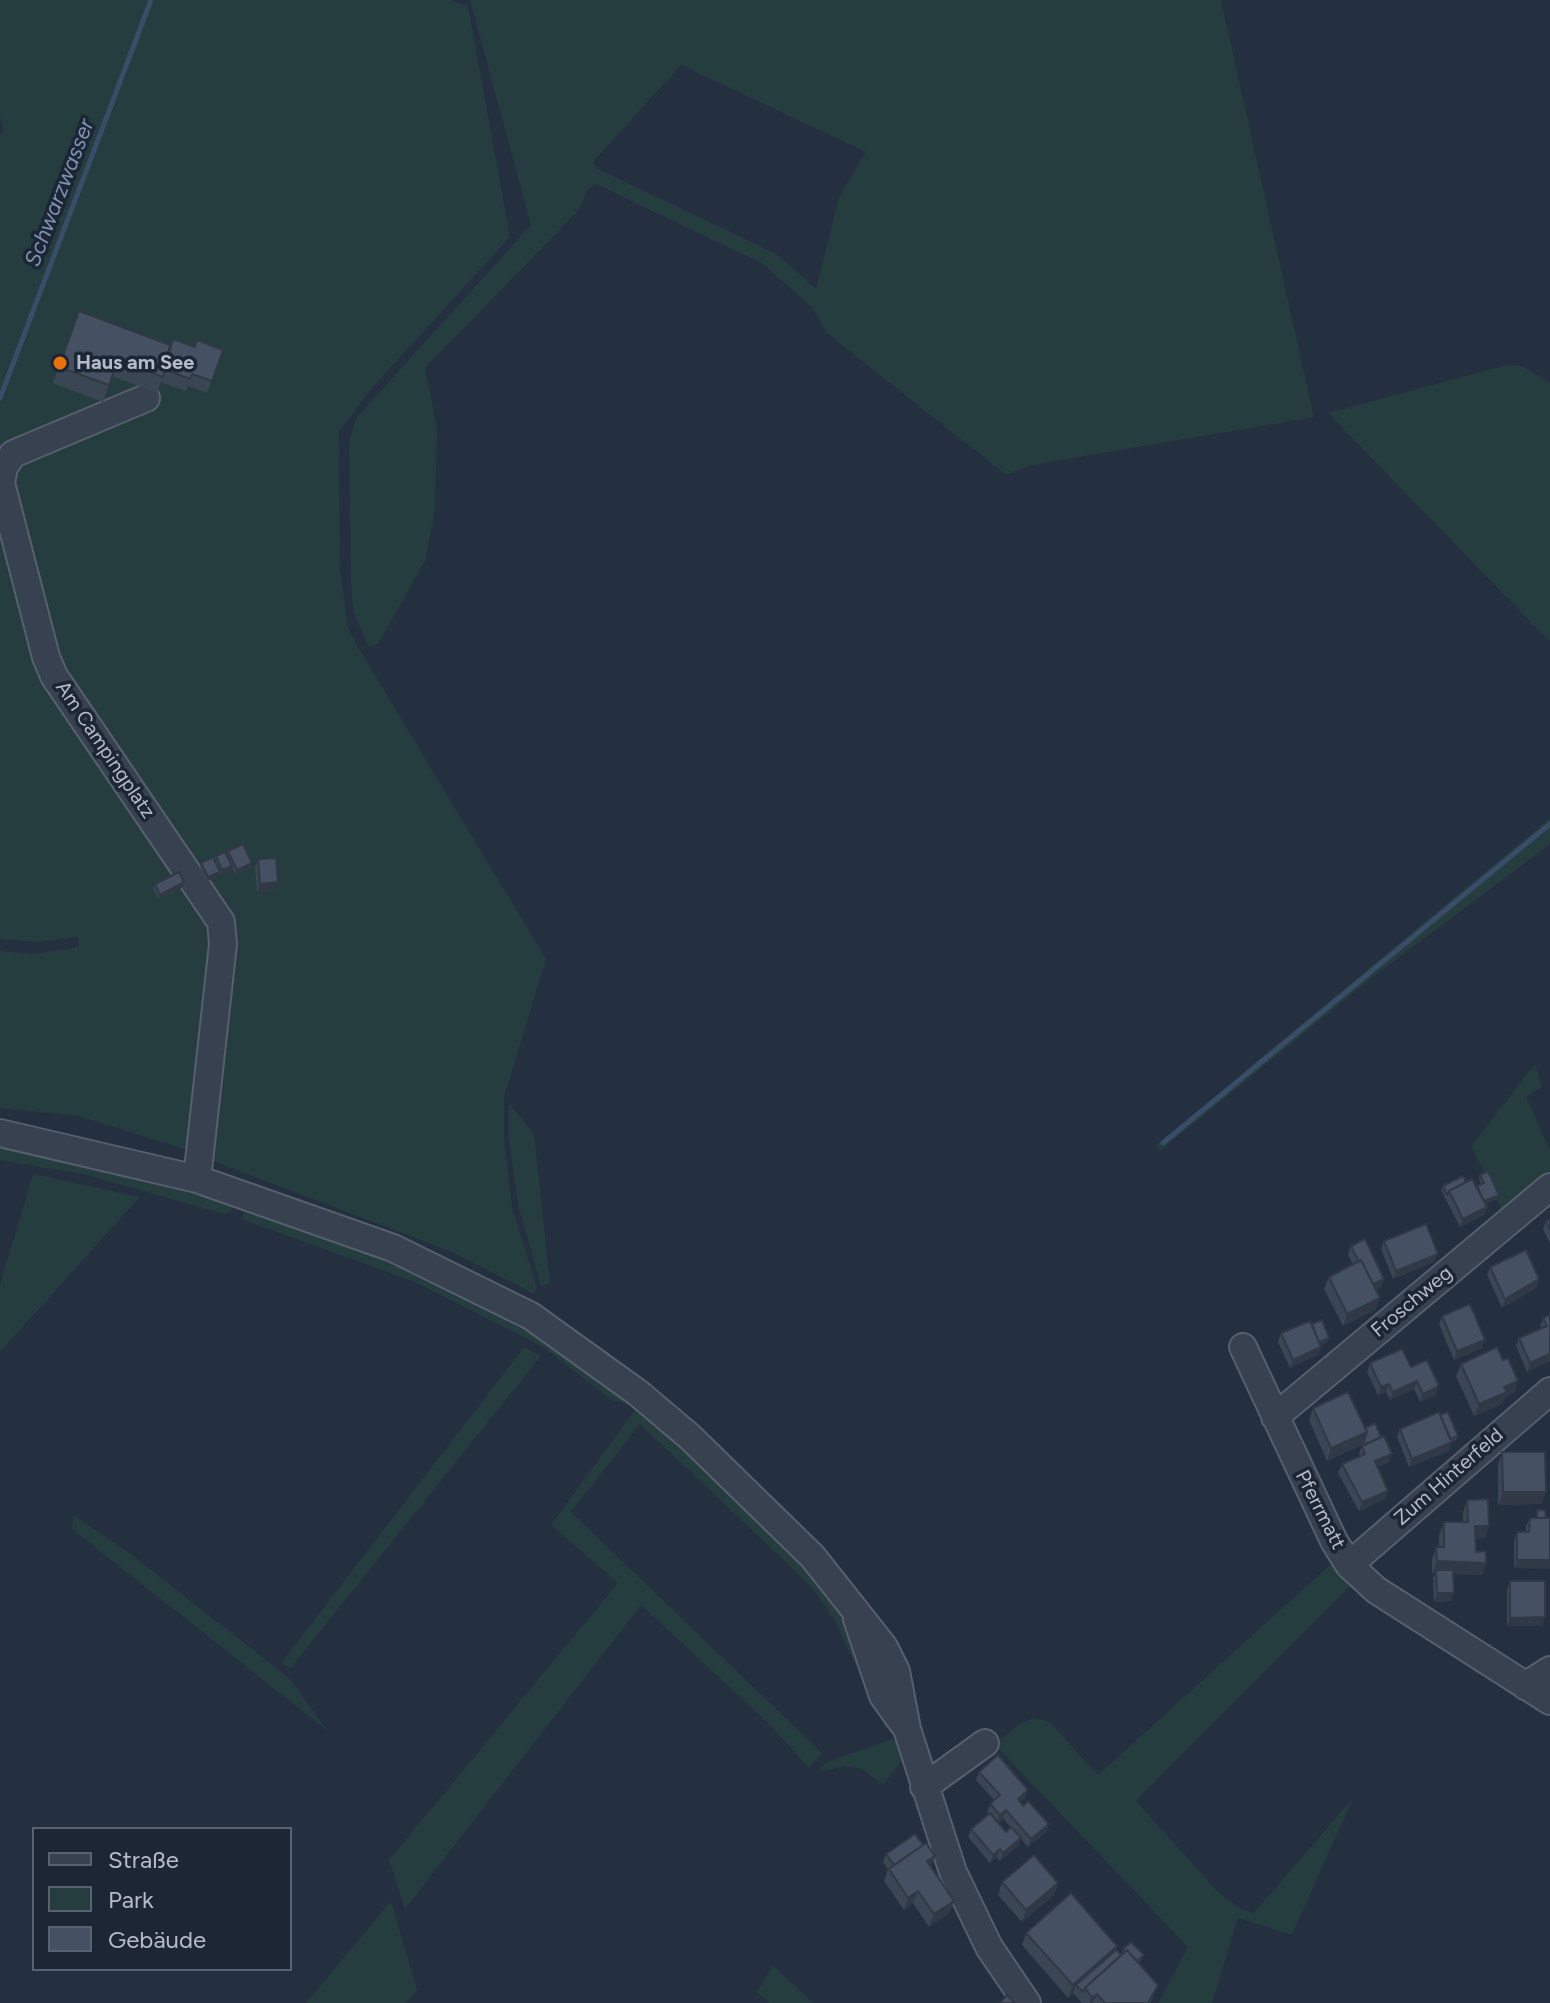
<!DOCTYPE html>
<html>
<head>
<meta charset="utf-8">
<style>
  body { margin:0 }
  #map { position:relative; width:1550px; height:2003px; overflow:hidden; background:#242f3f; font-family:Figtree,sans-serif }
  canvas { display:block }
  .legend { position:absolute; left:32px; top:1827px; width:260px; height:144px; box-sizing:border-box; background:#1d2634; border:2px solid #596270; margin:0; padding:10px 14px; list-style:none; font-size:24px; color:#b4bcca }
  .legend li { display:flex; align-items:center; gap:16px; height:40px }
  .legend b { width:40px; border:2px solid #596270 }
</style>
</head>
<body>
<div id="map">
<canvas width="1550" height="2003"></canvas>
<ul class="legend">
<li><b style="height:10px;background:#38414f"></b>Straße</li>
<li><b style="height:22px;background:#263d40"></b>Park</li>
<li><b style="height:22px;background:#455163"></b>Gebäude</li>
</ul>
</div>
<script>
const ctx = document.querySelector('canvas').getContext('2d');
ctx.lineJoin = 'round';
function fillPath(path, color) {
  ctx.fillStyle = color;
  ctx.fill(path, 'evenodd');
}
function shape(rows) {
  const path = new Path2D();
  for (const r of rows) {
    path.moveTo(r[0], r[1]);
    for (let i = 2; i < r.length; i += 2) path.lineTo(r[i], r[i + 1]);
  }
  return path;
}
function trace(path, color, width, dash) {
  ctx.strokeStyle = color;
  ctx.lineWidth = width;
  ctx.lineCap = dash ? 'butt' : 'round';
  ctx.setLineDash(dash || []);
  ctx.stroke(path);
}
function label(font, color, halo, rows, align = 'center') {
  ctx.font = font + ' Figtree,sans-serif';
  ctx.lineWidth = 7;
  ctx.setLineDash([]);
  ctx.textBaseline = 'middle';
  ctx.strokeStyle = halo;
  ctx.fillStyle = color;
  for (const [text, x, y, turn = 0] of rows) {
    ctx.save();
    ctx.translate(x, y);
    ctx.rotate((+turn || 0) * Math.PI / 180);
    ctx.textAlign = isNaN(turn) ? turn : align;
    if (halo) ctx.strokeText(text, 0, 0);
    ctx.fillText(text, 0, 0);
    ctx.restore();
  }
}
fillPath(shape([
  [0,0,450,0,468,6,510,237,370,390,339,432,340,569,348,628,358,647,546,959,504,1097,504,1139,512,1207,537,1288,534,1294,452,1252,210,1160,233,944,208,945,194,1152,78,1116,0,1108,0,951,32,954,79,947,78,937,38,942,0,939,0,135,4,131,0,117],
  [470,0,1221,0,1314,417,1032,465,1006,475,826,332,812,307,763,264,596,184,588,189,579,210,425,368,437,428,435,510,425,561,378,644,369,647,353,611,351,579,349,443,356,418,531,225],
  [681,65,866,152,839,197,816,289,782,258,760,246,596,168,593,162],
  [1507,365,1523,366,1550,383,1550,642,1328,413],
  [1550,818,1550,844,1374,976,1160,1151,1156,1145],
  [1535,1064,1542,1087,1526,1097,1550,1150,1550,1171,1503,1211,1471,1146],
  [509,1103,534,1134,550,1283,541,1286,518,1204,509,1140],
  [0,1143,118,1167,233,1204,230,1212,224,1214,87,1175,0,1160],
  [33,1174,140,1197,0,1352,0,1284],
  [245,1208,379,1253,531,1325,628,1396,625,1402,613,1401,543,1347,415,1282,241,1219],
  [524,1347,541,1356,290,1669,282,1662],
  [637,1407,641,1407,788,1546,844,1617,891,1724,885,1728,835,1621,813,1588,640,1424,571,1512,822,1753,809,1768,766,1721,641,1605,405,1909,389,1860,618,1583,551,1525],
  [73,1515,128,1552,289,1678,328,1731,72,1529],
  [1332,1563,1352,1584,1136,1801,1218,1892,1241,1909,1254,1913,1353,1798,1292,1935,1238,1918,1212,2003,1158,2003,1188,1947,994,1744,1021,1723,1034,1718,1050,1722,1098,1775],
  [892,1739,900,1744,906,1760,900,1763,883,1785,862,1769,845,1766,818,1772,827,1762],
  [391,1901,417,1990,406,2003,306,2003],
  [773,1965,813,2003,769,2003,757,1992]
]), '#263d40');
trace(shape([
  [0,398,151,0],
  [1163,1143,1550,824]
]), '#394c68', 5);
const minor = shape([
  [146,398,13,454,4,467,1,483,46,657,54,676,221,922,223,944,197,1179],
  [0,1133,197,1179,393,1248,531,1316,638,1393,690,1437,813,1557,884,1647,896,1671,907,1729,953,1872,989,1947,1027,2003],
  [1243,1347,1334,1541,1349,1565,1376,1590,1550,1701],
  [1275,1417,1550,1187],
  [1349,1565,1550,1391],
  [857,1619,883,1696,904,1725],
  [1525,1686,1550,1670],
  [924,1787,985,1743]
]);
trace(minor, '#565f6d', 30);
trace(minor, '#38414f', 26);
fillPath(shape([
  [79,311,170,345,173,339,195,347,223,350,207,393,188,386,186,391,161,382,157,393,112,376,103,402,53,383],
  [228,851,251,867,235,874,231,866,230,870,220,875,219,873,218,876,207,881,200,867,201,863,214,860,216,856,227,855],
  [258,859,275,891,257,892,255,867],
  [184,882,183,887,159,899,153,889,155,884],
  [1480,1175,1497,1199,1485,1204,1487,1207,1484,1215,1460,1227,1441,1190,1443,1186,1466,1182,1477,1188,1481,1185,1479,1179],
  [1550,1219,1550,1244,1543,1229,1546,1221],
  [1384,1241,1434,1262,1393,1279,1381,1249],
  [1351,1246,1381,1287,1376,1290,1380,1298,1375,1310,1343,1326,1324,1289,1329,1277,1353,1265,1348,1254],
  [1490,1267,1539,1279,1536,1288,1502,1308,1487,1275],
  [1550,1315,1550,1361,1527,1372,1516,1346,1519,1338,1541,1328,1540,1326,1543,1318],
  [1442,1316,1482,1348,1454,1360,1439,1324],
  [1312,1324,1328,1342,1320,1345,1321,1347,1318,1355,1290,1368,1278,1342,1281,1333],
  [1503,1360,1518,1381,1514,1393,1505,1397,1502,1404,1474,1416,1456,1376,1461,1364],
  [1370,1363,1411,1367,1436,1395,1420,1402,1414,1389,1390,1400,1386,1392,1378,1395,1367,1372],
  [1313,1408,1365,1428,1389,1462,1377,1467,1385,1499,1359,1511,1338,1473,1342,1464,1360,1456,1359,1454,1362,1445,1327,1461,1309,1420],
  [1440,1415,1458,1436,1456,1440,1451,1442,1449,1451,1409,1467,1397,1437,1400,1429],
  [1502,1452,1542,1504,1498,1505,1498,1465],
  [1467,1500,1489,1526,1485,1538,1476,1539,1476,1552,1486,1563,1482,1575,1453,1574,1451,1601,1434,1602,1433,1578,1435,1574,1432,1573,1432,1559,1436,1547,1439,1547,1439,1535,1444,1522,1463,1522,1463,1512],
  [1537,1510,1545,1510,1514,1568,1514,1541,1517,1532,1526,1532,1526,1526,1530,1518,1536,1518],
  [1510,1581,1542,1626,1507,1626,1507,1590],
  [979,1772,1025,1798,1021,1802,1023,1806,1049,1824,1046,1832,1028,1847,1021,1839,1018,1846,1000,1861,997,1857,990,1863,968,1837,971,1829,989,1814,987,1812,990,1804,994,1800,976,1780],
  [1003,1818,1011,1828,1006,1832,998,1823],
  [886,1854,931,1867,954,1901,949,1913,929,1927,913,1903,904,1910,884,1881,888,1869,883,1862],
  [1002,1882,1058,1883,1054,1895,1022,1922,998,1895],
  [1026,1933,1117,1946,1116,1950,1121,1955,1123,1949,1144,1955,1142,1959,1138,1963,1153,1997,1150,2003,1082,2003,1073,1993,1068,1998,1022,1945]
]), '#3b4655');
fillPath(shape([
  [252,863,251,867,235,874,237,870],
  [232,866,230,870,220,875,222,870],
  [220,872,218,876,207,881,208,877],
  [184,882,183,887,159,899,160,895],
  [278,882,275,891,257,892,260,884],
  [1499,1195,1497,1199,1482,1205,1484,1201],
  [1487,1207,1484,1215,1460,1227,1463,1219],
  [1438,1254,1434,1262,1393,1279,1396,1271],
  [1384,1279,1381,1287,1368,1294,1371,1286],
  [1539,1279,1536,1288,1502,1308,1505,1299],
  [1380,1298,1375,1310,1343,1326,1347,1314],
  [1329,1338,1328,1342,1315,1348,1316,1344],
  [1485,1340,1482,1348,1454,1360,1457,1351],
  [1321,1347,1318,1355,1290,1368,1293,1360],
  [1550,1354,1550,1361,1527,1372,1530,1363],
  [1417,1381,1414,1389,1390,1400,1393,1392],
  [1518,1381,1514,1393,1505,1397,1502,1404,1474,1416,1479,1404,1504,1387],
  [1389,1384,1386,1392,1378,1395,1381,1387],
  [1439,1386,1436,1395,1420,1402,1423,1394],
  [1367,1432,1362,1445,1327,1461,1331,1448],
  [1452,1442,1449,1451,1409,1467,1412,1459],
  [1392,1454,1389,1462,1372,1469,1375,1461],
  [1388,1491,1385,1499,1359,1511,1362,1502],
  [1503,1492,1546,1492,1542,1504,1498,1505],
  [1475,1526,1489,1526,1485,1538,1471,1539],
  [1517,1560,1550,1560,1550,1569,1514,1568],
  [1437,1561,1486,1563,1482,1575,1436,1574,1436,1570,1435,1574,1432,1573],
  [1437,1593,1454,1593,1451,1601,1434,1602],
  [1545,1617,1542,1626,1507,1626,1510,1618],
  [1028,1790,1025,1798,1015,1807,1018,1799],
  [1006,1810,1003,1818,997,1823,1000,1815],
  [1049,1824,1046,1832,1028,1847,1031,1839],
  [1021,1838,1018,1846,1000,1861,1003,1853],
  [1000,1849,997,1857,990,1863,993,1855],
  [935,1856,930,1869,927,1861],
  [1058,1883,1054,1895,1022,1922,1026,1910],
  [918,1891,913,1903,904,1910,908,1898],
  [954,1901,949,1913,929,1927,934,1914],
  [1117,1946,1113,1958,1076,1985,1073,1993,1068,1998,1073,1985],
  [1097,1994,1093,2003,1090,2003,1092,1997]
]), '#303945');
const building = shape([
  [79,311,170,345,168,353,171,354,163,377,118,360,109,385,59,367,79,311],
  [173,339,195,347,197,340,223,350,212,381,192,374,190,379,166,370,171,354,169,354,173,339],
  [243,844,252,863,237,870,228,851,243,844],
  [225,852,232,866,222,870,216,856,225,852],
  [213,857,220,872,208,877,201,863,213,857],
  [276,858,278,882,260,884,258,859,276,858],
  [179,872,184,882,160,895,155,884,179,872],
  [1488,1171,1499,1195,1484,1201,1477,1186,1484,1183,1480,1175,1488,1171],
  [1463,1176,1466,1182,1449,1191,1447,1195,1443,1186,1463,1176],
  [1472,1179,1487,1207,1463,1219,1449,1191,1472,1179],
  [1550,1219,1550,1229,1546,1221,1550,1219],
  [1426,1224,1438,1254,1396,1271,1384,1241,1426,1224],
  [1365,1239,1384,1279,1373,1284,1361,1260,1359,1262,1351,1246,1365,1239],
  [1526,1250,1539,1279,1505,1299,1490,1267,1526,1250],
  [1361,1260,1380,1298,1347,1314,1329,1277,1361,1260],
  [1470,1304,1485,1340,1457,1351,1442,1316,1470,1304],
  [1550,1315,1550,1354,1530,1363,1519,1338,1547,1326,1543,1318,1550,1315],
  [1322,1320,1329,1338,1319,1342,1312,1324,1322,1320],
  [1310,1321,1321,1347,1293,1360,1281,1333,1310,1321],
  [1497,1347,1503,1360,1508,1358,1518,1381,1504,1387,1507,1392,1479,1404,1461,1364,1497,1347],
  [1402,1349,1411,1367,1427,1360,1439,1386,1423,1394,1417,1381,1393,1392,1389,1384,1381,1387,1370,1363,1402,1349],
  [1348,1392,1367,1432,1331,1448,1313,1408,1348,1392],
  [1439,1412,1452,1442,1412,1459,1400,1429,1439,1412],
  [1448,1412,1458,1436,1450,1439,1440,1415,1448,1412],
  [1375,1423,1381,1437,1365,1444,1364,1441,1367,1432,1365,1428,1375,1423],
  [1384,1436,1392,1454,1375,1461,1388,1491,1362,1502,1342,1464,1365,1454,1362,1446,1384,1436],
  [1502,1452,1545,1452,1546,1492,1503,1492,1502,1452],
  [1488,1499,1489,1526,1475,1526,1476,1552,1486,1551,1486,1563,1437,1561,1436,1547,1444,1547,1444,1522,1468,1522,1467,1500,1488,1499],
  [1537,1510,1545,1510,1546,1518,1537,1518,1537,1510],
  [1530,1518,1550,1518,1550,1560,1517,1560,1517,1532,1529,1532,1530,1518],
  [1436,1570,1453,1570,1454,1593,1437,1593,1436,1570],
  [1510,1581,1545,1581,1545,1617,1510,1618,1510,1581],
  [998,1755,1028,1790,1018,1799,1023,1806,1028,1801,1049,1824,1031,1839,1006,1810,1000,1815,990,1804,1000,1795,979,1772,998,1755],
  [990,1813,1006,1832,1011,1827,1021,1838,1003,1853,1000,1849,993,1855,971,1829,990,1813],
  [915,1834,923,1845,894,1865,886,1854,915,1834],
  [926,1843,935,1856,927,1861,954,1901,934,1914,918,1891,908,1898,889,1869,926,1843],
  [1034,1855,1058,1883,1026,1910,1002,1882,1034,1855],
  [1071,1893,1117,1946,1073,1985,1026,1933,1071,1893],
  [1131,1942,1144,1955,1137,1961,1127,1950,1125,1952,1123,1949,1131,1942],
  [1116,1950,1121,1955,1085,1988,1083,1992,1076,1985,1116,1950],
  [1127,1950,1158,1985,1148,2003,1105,2003,1097,1994,1092,1997,1085,1988,1127,1950],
  [1007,1995,1015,2003,1000,2003,1007,1995]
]);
fillPath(building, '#455163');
trace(building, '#303945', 2);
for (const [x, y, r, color] of [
  [60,363,8,"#e8710a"]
]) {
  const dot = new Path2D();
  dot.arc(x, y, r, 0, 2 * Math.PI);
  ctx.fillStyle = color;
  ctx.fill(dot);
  trace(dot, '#1d2634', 3);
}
label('bold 20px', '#b4bcca', '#1d2634', [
  ["Haus am See",76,363]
], 'left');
label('20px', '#b4bcca', '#1d2634', [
  ["Am Campingplatz",105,750,56],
  ["Froschweg",1412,1302,-40],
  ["Zum Hinterfeld",1449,1477,-41],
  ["Pferrmatt",1320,1510,63]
]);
label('italic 22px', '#7c92b2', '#1d2634', [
  ["Schwarzwasser",60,193,-69]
]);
</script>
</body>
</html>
